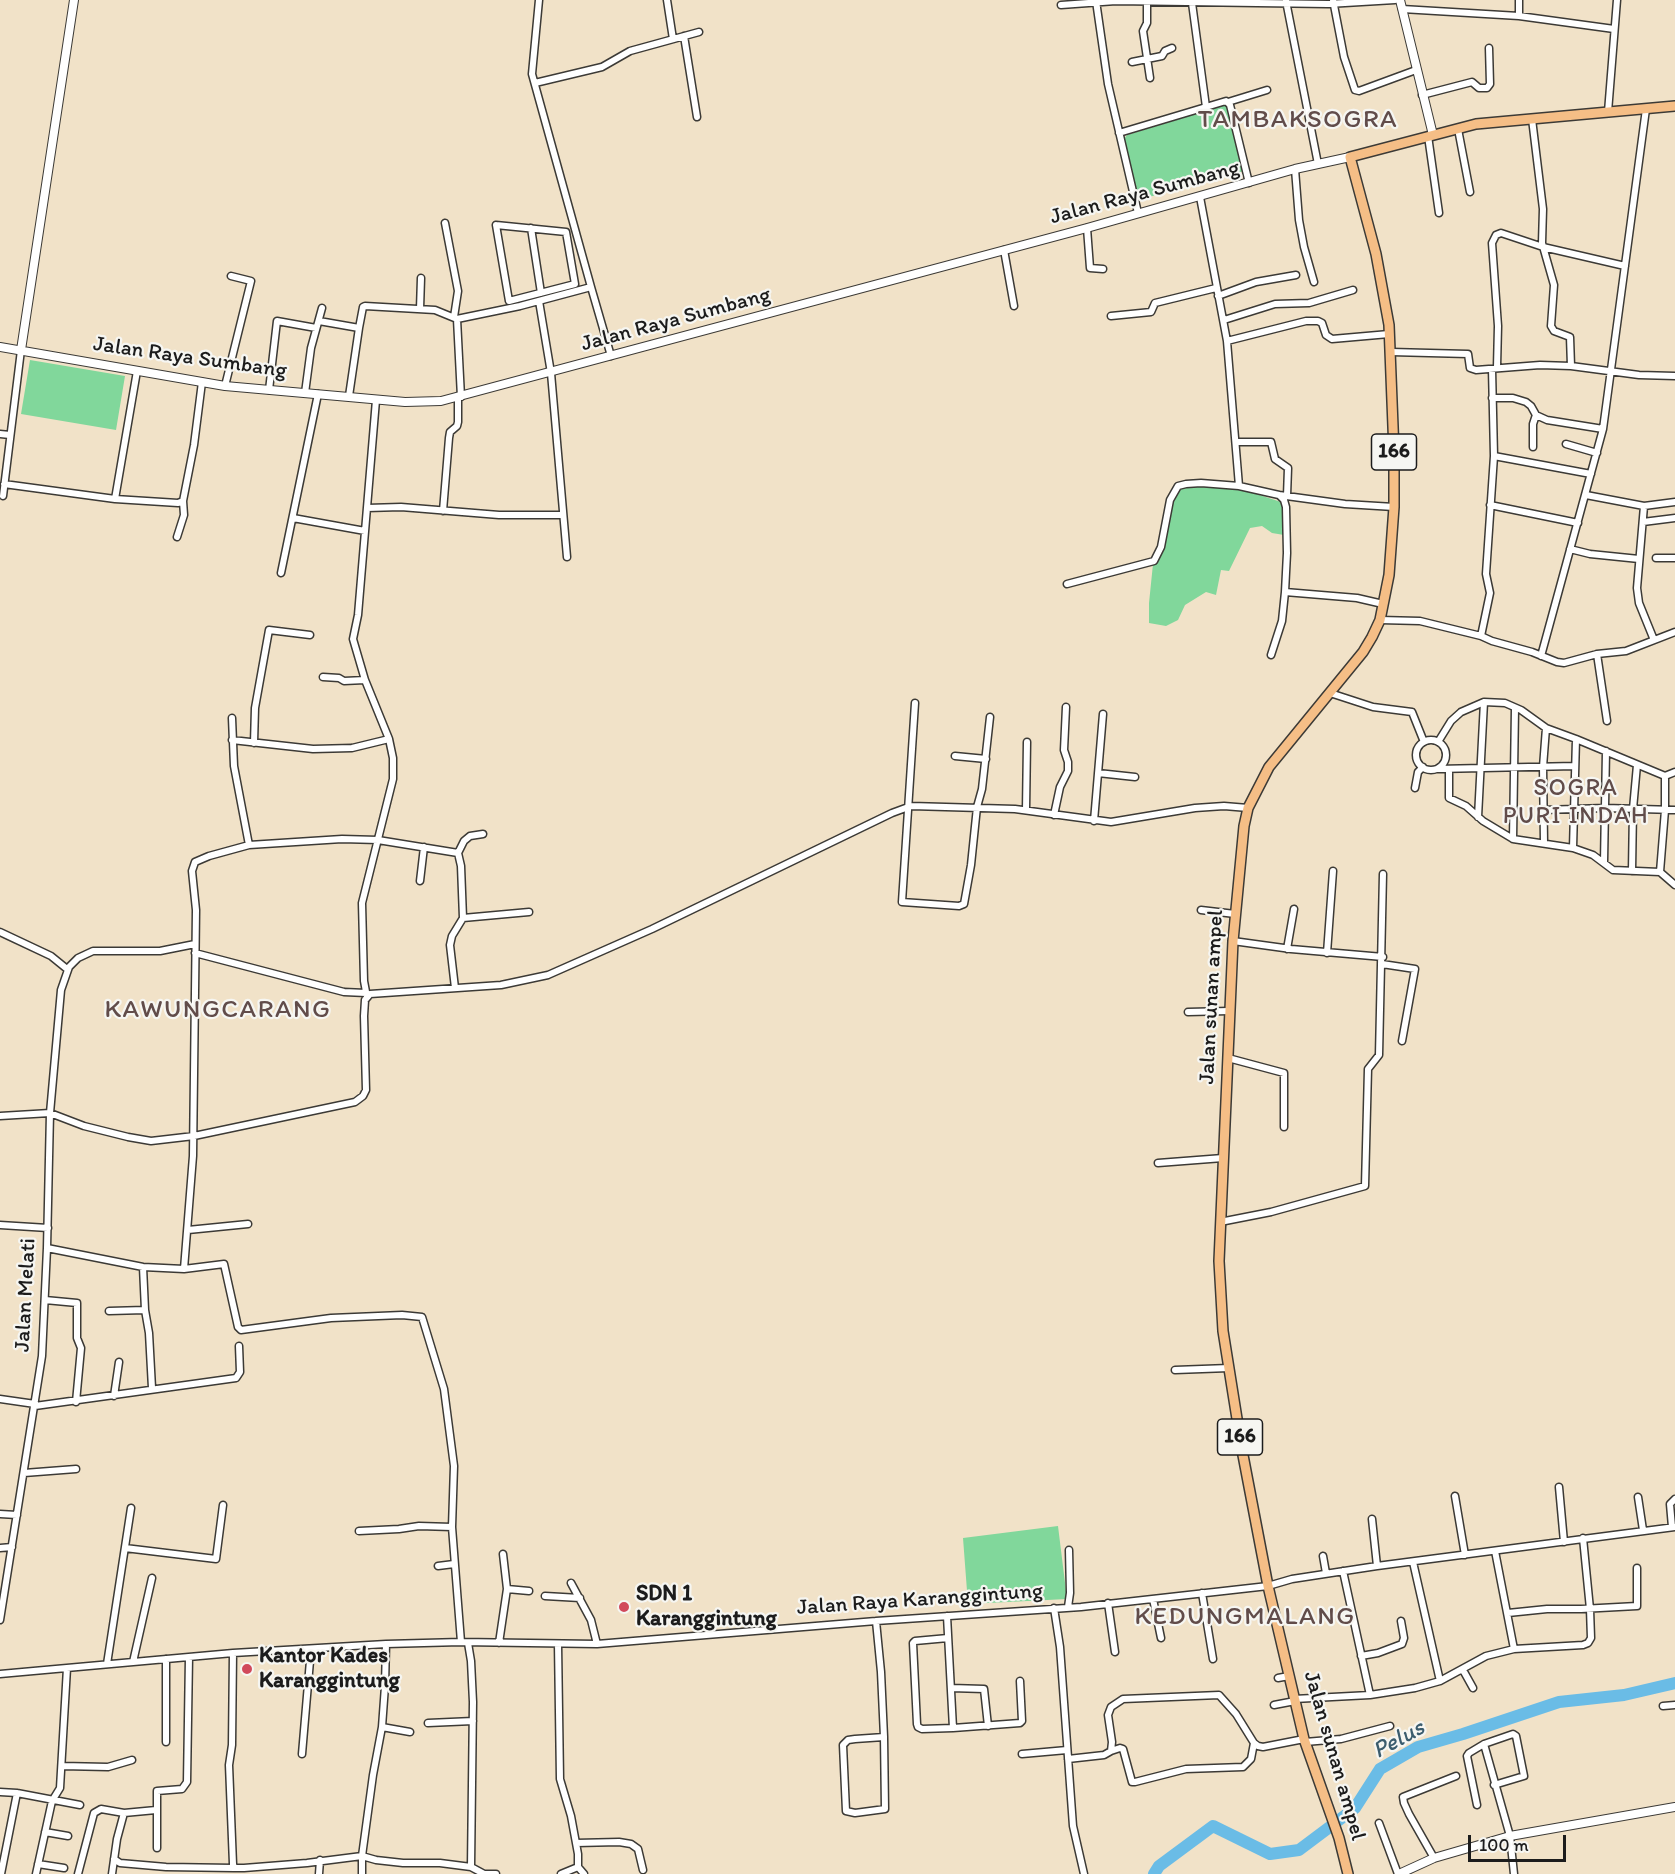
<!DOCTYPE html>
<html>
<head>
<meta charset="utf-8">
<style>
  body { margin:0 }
  #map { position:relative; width:1675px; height:1874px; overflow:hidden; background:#f1e2c8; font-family:Itim,sans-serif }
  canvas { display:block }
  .scale { position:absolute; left:1468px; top:1835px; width:98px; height:27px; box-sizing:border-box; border:3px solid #1c1c1c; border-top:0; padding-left:8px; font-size:18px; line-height:21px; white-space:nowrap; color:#1c1c1c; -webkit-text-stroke:4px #f6f6f2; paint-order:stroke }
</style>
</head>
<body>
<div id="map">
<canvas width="1675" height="1874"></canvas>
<div class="scale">100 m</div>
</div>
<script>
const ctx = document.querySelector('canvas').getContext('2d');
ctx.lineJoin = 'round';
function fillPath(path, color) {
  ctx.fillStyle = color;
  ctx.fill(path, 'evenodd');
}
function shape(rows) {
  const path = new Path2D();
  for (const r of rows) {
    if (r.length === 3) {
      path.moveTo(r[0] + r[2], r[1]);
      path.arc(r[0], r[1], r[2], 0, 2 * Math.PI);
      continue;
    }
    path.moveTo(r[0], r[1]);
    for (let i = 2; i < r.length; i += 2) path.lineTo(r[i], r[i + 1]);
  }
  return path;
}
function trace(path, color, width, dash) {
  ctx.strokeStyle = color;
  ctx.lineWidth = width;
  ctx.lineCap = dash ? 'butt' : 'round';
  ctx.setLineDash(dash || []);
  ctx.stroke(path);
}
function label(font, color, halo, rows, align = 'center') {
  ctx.font = font + ' Itim,sans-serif';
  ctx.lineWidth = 4.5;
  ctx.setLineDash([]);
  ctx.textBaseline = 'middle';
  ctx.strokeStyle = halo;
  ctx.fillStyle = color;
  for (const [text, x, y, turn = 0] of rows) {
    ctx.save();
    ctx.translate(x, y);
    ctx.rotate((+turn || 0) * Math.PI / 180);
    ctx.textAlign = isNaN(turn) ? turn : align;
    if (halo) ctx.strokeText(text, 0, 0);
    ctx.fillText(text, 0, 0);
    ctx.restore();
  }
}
fillPath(shape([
  [1225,105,1229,109,1244,171,1138,200,1124,139,1127,135],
  [30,360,125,376,116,430,21,414],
  [1186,485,1238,488,1281,502,1284,507,1284,535,1272,533,1262,526,1250,528,1229,571,1221,570,1216,595,1206,592,1185,605,1178,620,1166,626,1149,623,1149,603,1153,564,1163,552,1173,498,1179,487],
  [1058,1526,1067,1599,968,1604,963,1538]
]), '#81d79b');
trace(shape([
  [1154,1874,1159,1866,1213,1826,1270,1854,1299,1850,1355,1808,1380,1769,1418,1747,1463,1734,1559,1702,1624,1695,1675,1683]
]), '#6abce6', 12);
const minor = shape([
  [539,0,532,74,591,287],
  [667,0,673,39],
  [1333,0,1344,57,1355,90,1359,91,1416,70],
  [1519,0,1519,16],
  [1096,1,1108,84,1138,213],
  [1147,1,1147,23,1143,31,1150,78],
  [1286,1,1318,164],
  [1192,3,1206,107],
  [1061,5,1116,1,1328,4,1395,0],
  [1402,9,1519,16,1614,29],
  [684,36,697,117],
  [1132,62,1162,56,1165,51,1172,48],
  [535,83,602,67,630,51,699,32],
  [1422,95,1472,82,1479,88,1487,88,1490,84,1489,48],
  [1228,102,1267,90],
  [1608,112,1617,0],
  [1532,119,1543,209,1542,243,1554,285,1551,326,1554,331,1570,337,1571,366],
  [1458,129,1470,192],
  [1119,133,1226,101,1230,105,1249,183],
  [1428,136,1439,213],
  [1295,169,1299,220,1304,247,1314,282],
  [1200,197,1227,341,1239,486,1279,495,1284,500,1286,507,1287,553,1285,592,1357,598,1383,604],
  [445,223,458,291,454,317],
  [496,225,566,232,575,284,509,301,496,225],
  [531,228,541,293],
  [1087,228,1090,268,1103,269],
  [1004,250,1014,306],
  [1218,296,1256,282,1296,275],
  [539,301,551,373,567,557],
  [420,309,421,278],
  [1111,316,1151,312,1155,303,1216,288],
  [457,319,520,306,591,287,611,356],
  [1224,320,1275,304,1309,303,1353,290],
  [319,321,359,328],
  [1227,341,1306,321,1318,321,1322,323,1326,335,1332,339,1389,334],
  [1391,352,1468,354,1470,368,1476,370,1540,365,1571,366,1639,375,1675,376],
  [1497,367,1498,326,1492,243,1496,235,1501,233,1543,247,1625,266],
  [225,386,251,281,231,276],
  [269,390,277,321,316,328],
  [305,393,311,348,322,308],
  [349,396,359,328,363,307,365,306,435,310,457,319,461,397],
  [1492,398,1513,398,1526,402,1531,406,1536,415,1547,420,1603,429],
  [0,434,10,435],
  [1236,442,1271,442,1275,459,1288,468,1287,496],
  [1566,444,1597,453],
  [1533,447,1533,424,1536,415],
  [1494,456,1591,474],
  [4,484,115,499,178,503,183,501],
  [1279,495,1345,504,1394,507],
  [1586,495,1644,506,1675,502],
  [3,496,21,350],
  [115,499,137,371],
  [1490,505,1578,523],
  [1644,506,1637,588,1639,603,1654,640],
  [367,508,401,507,499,515,563,515],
  [443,511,449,438,450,432,457,426,458,422,458,397],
  [293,518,365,531],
  [1643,522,1675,518],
  [177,537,184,515,183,501,194,445,202,382],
  [1570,549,1590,554,1639,559],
  [1656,558,1675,558],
  [281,573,318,394],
  [1067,584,1154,561,1161,547,1170,500,1178,486,1186,484,1201,483,1239,486],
  [1380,620,1420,621,1481,636,1492,641,1532,652,1557,662,1564,663,1597,654,1626,651,1675,632],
  [1481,636,1490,593,1486,574,1494,456,1492,369],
  [1597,654,1607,721],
  [1271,655,1282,621,1285,592],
  [1541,656,1603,429,1646,109],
  [323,677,339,678,344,681,365,680],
  [1330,693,1373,707,1412,712,1424,742],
  [915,703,902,902,959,906,964,904,971,865,977,807,982,789,990,717],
  [232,718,234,766,249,845],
  [1546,728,1576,739,1665,776,1665,810,1660,872],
  [232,740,313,749,352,748,389,739],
  [1431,755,15],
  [1438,742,1451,721,1461,712,1484,702],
  [254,743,255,708,269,630,310,635],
  [955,756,986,759],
  [1437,769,1575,766],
  [1449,769,1449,798,1466,806,1483,821,1513,839,1573,848,1593,855,1613,870,1660,872,1675,885],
  [1098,773,1135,777],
  [1665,776,1675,772],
  [1415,788,1418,772,1423,767],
  [1026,810,1027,742],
  [1543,810,1605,808,1675,810],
  [1054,815,1060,787,1068,771,1068,762,1064,750,1066,707],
  [1478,817,1484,702,1505,703,1521,710,1546,728,1543,767,1544,843],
  [1094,821,1103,714],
  [1513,839,1515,708],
  [1573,848,1576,739],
  [458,853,464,841,470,836,483,834],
  [1604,862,1606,751],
  [1632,871,1633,809,1637,765],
  [420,881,424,847],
  [1201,910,1235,914],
  [463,918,529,912],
  [0,932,51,956,67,969],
  [1233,941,1291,949,1383,957],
  [1287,949,1294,909],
  [195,953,344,992,366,993],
  [1327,953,1333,871],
  [1382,964,1415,969,1402,1041],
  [367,997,364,981,362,903,393,779,393,758,389,739,365,680,353,639,358,615,376,400],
  [1188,1012,1229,1011],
  [1228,1058,1284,1073,1284,1127],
  [0,1116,50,1113,84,1126,128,1137,151,1141,194,1136,355,1102,363,1096,366,1090,364,1016,365,1000,370,994,501,985,548,975,652,929,892,813,911,806,1015,809,1111,822,1195,808,1224,806,1248,808],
  [1158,1163,1223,1158],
  [1220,1222,1271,1212,1365,1186,1368,1069,1379,1055,1383,874],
  [0,1225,48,1228],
  [188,1230,248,1224],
  [47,1248,143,1267,184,1269,224,1264,238,1327,241,1330,331,1318,402,1315,422,1317,444,1389,454,1466,452,1527,461,1642],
  [143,1267,145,1310,149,1333,152,1388],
  [184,1269,193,1156,196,910,192,871,195,862,209,856,249,845,342,839,378,840,458,853,461,866,463,918,452,936,450,945,455,988],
  [45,1300,77,1303,77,1338,81,1348,76,1402],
  [109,1311,145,1310],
  [1175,1370,1229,1368],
  [114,1396,119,1362],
  [0,1399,35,1404],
  [35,1406,236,1378,240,1372,239,1346],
  [24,1473,76,1469],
  [1559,1487,1564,1542],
  [1455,1496,1465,1555],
  [1638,1497,1643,1530],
  [0,1514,17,1515],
  [1372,1519,1377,1566],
  [1672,1527,1670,1504,1675,1499],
  [359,1531,399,1529,419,1526,452,1527],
  [0,1548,12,1547],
  [125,1548,216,1559,223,1505],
  [1495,1551,1514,1649],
  [1323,1556,1326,1573],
  [1413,1562,1440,1681],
  [438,1566,454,1564],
  [1343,1571,1370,1695],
  [571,1583,591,1620,597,1644],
  [507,1589,529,1591],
  [1202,1593,1213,1659],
  [545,1596,580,1598],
  [1153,1599,1161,1638],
  [1108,1603,1115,1652],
  [1068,1607,1070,1593,1069,1550],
  [1054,1608,1060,1647,1073,1826,1084,1874],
  [1508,1613,1547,1609,1581,1609,1637,1606,1637,1568],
  [947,1616,953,1728,1020,1723,1022,1721,1020,1681],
  [0,1620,42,1356,47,1248,50,1113,61,990,69,967,78,958,93,951,160,951,195,944],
  [876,1621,881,1672,884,1737,855,1739,848,1740,843,1745,846,1811,855,1813,885,1809,884,1737],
  [948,1638,915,1641,913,1643,917,1724,918,1727,922,1729,953,1728],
  [499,1643,507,1589,503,1554],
  [558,1644,560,1779,571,1816,578,1854,578,1867,584,1874],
  [233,1653,232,1745,229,1765,233,1864,234,1868,244,1868,307,1863,362,1856,373,1775,382,1727,385,1686,386,1644],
  [1361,1656,1378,1653,1402,1644,1404,1638,1401,1621],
  [133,1662,152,1578],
  [107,1664,131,1508],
  [1463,1670,1473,1688],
  [0,1674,233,1653,386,1644,461,1642,597,1644,876,1621,1081,1607,1268,1586,1292,1579,1377,1566,1675,1527],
  [1278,1678,1289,1676],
  [951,1688,984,1689,988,1726],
  [1294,1699,1370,1695,1415,1688,1440,1681,1486,1656,1514,1649,1583,1645,1588,1643,1591,1638,1590,1609,1583,1538],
  [1274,1705,1295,1701],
  [1663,1706,1675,1705],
  [428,1723,473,1721],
  [382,1727,410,1732],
  [166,1742,166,1659],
  [1305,1742,1341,1739,1390,1726],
  [1484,1744,1510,1836,1514,1874],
  [1111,1751,1120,1748,1123,1749,1132,1782,1135,1782,1186,1769,1243,1767,1251,1759,1254,1743],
  [302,1754,311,1649],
  [1022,1754,1067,1750],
  [1068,1759,1104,1755,1111,1751,1112,1742,1108,1715,1111,1707,1123,1699,1219,1695,1236,1714,1254,1743,1258,1746,1263,1747,1304,1739],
  [62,1766,108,1767,132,1760],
  [0,1792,17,1793,80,1805],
  [1477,1805,1467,1756,1469,1753,1484,1744,1513,1734,1516,1736,1524,1776,1494,1785],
  [1379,1823,1398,1874],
  [45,1832,68,1836],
  [576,1843,619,1842,631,1844,638,1849,643,1870],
  [157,1848,157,1791,182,1789,187,1782,189,1657],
  [1434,1858,1409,1814,1404,1803,1403,1797,1456,1776],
  [114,1859,120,1863,166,1867,234,1868],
  [38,1864,64,1868],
  [471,1867,484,1874,496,1874],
  [1,1874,17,1793],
  [36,1874,52,1801,60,1788,67,1668],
  [78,1874,94,1813,101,1809,124,1813],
  [112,1874,117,1839,124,1813,156,1810],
  [319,1874,320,1860],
  [362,1874,362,1856,376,1860,403,1863,440,1863,471,1867,473,1702,471,1661,468,1643],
  [561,1874,578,1867]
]);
const tertiary = shape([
  [1400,0,1433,135],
  [0,347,225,386,405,402,441,401,1087,228,1295,169,1350,157],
  [21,350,74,0],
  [1399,1874,1434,1858,1510,1836,1675,1807]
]);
const primary = shape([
  [1348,1874,1339,1838,1304,1739,1268,1586,1242,1450,1223,1331,1219,1261,1233,941,1244,826,1248,808,1269,767,1363,652,1372,637,1380,620,1389,575,1394,507,1394,452,1389,325,1376,254,1350,157,1476,124,1675,106]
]);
trace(minor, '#3c3a36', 9);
trace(tertiary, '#3c3a36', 10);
trace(primary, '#3c3a36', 12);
trace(minor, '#fff', 6);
trace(tertiary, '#fff', 8);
trace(primary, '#f5be86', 9);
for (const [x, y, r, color] of [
  [624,1607,6,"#d1495b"],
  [247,1669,6,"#d1495b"]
]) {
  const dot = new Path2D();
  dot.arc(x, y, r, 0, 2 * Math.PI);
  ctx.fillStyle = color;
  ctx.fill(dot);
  trace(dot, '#f6f6f2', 2);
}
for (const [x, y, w] of [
  [1394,452,45],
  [1240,1437,45]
]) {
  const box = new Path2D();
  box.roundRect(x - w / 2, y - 18, w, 36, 4.5);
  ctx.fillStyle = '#f6f6f2';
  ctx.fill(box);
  trace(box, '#1c1c1c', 1.5);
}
label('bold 21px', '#1c1c1c', null, [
  ["166",1394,452],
  ["166",1240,1437]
]);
label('22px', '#1c1c1c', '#f6f6f2', [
  ["Jalan Raya Sumbang",1145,193,-15],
  ["Jalan Raya Sumbang",676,320,-15],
  ["Jalan Raya Sumbang",190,358,8],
  ["Jalan sunan ampel",1212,997,-87],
  ["Jalan Melati",26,1295,-87],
  ["Jalan Raya Karanggintung",920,1600,-4],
  ["Jalan sunan ampel",1334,1756,74]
]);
label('bold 22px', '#1c1c1c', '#f6f6f2', [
  ["SDN 1",636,1594],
  ["Karanggintung",636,1619],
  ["Kantor Kades",259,1656],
  ["Karanggintung",259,1681]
], 'left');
ctx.letterSpacing = '1.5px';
label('24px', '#614c4a', '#f6f6f2', [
  ["SOGRA",1576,789],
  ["PURI INDAH",1576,817]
]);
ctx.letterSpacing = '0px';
label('italic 24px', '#3b5c6d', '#f6f6f2', [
  ["Pelus",1399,1740,-29]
]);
ctx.letterSpacing = '1.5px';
label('26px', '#614c4a', '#f6f6f2', [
  ["TAMBAKSOGRA",1298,120],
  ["KAWUNGCARANG",218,1010],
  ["KEDUNGMALANG",1245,1617]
]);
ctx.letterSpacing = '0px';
</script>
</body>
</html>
